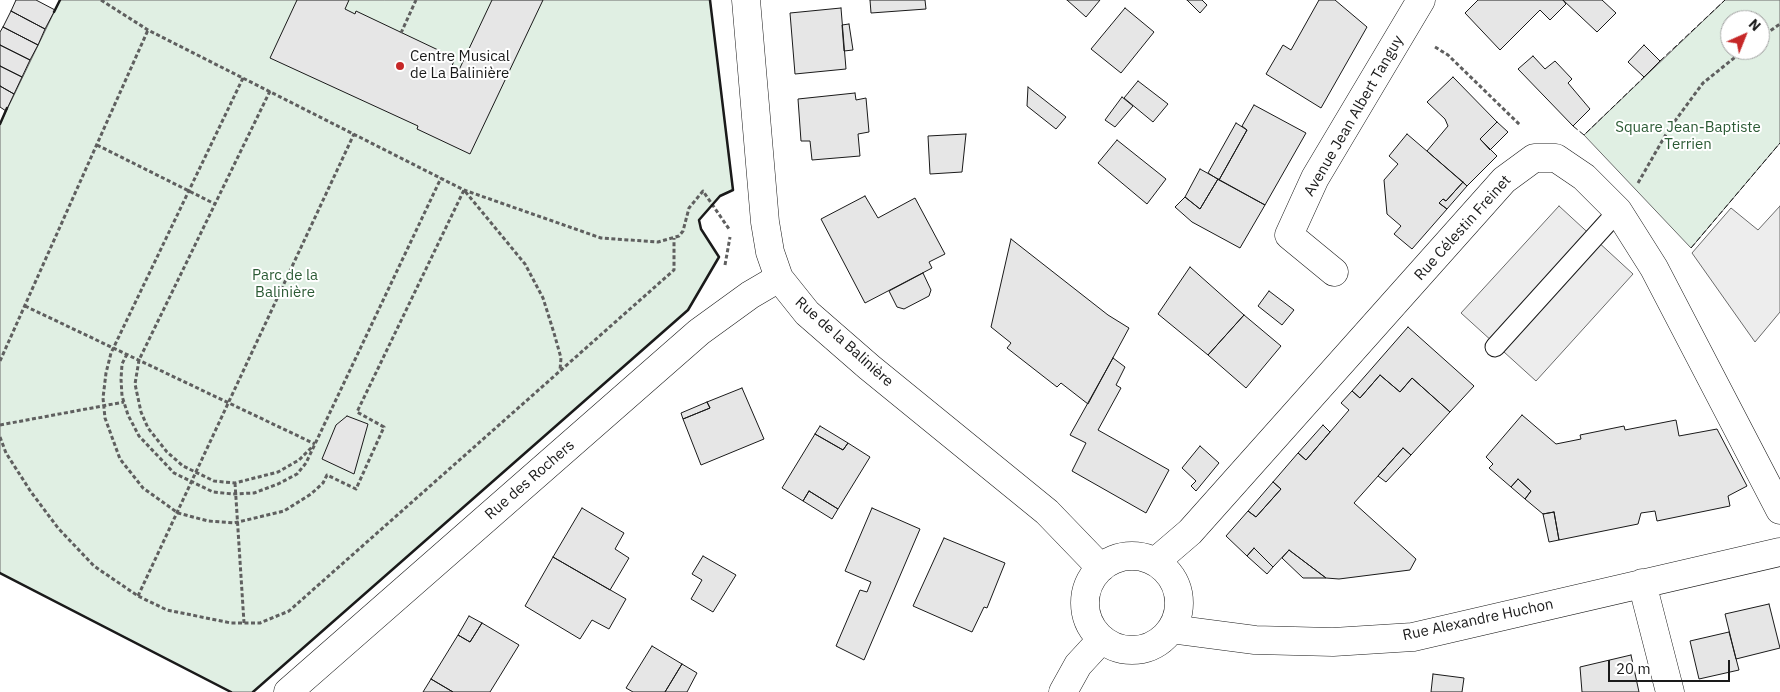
<!DOCTYPE html>
<html>
<head>
<meta charset="utf-8">
<style>
  body { margin:0 }
  #map { position:relative; width:1780px; height:692px; overflow:hidden; background:#fff; font-family:"IBM Plex Sans",sans-serif }
  canvas { display:block }
  .north { position:absolute; left:1720px; top:10px; width:50px; height:50px; box-sizing:border-box; background:#fff; border:1px solid #a3a3a3; border-radius:50%; rotate:44deg; font-size:14px; font-weight:700; line-height:20px; text-align:center; color:#1a1a1a }
  .north::after { content:''; display:block; margin:auto; width:18px; height:22px; background:#c62828; clip-path:polygon(50% 0,100% 100%,50% 72%,0 100%) }
  .scale { position:absolute; left:1608px; top:660px; width:122px; height:22px; box-sizing:border-box; border:2px solid #1a1a1a; border-top:0; padding-left:6px; font-size:15px; line-height:18px; white-space:nowrap; color:#1a1a1a; -webkit-text-stroke:4px #fff; paint-order:stroke }
</style>
</head>
<body>
<div id="map">
<canvas width="1780" height="692"></canvas>
<div class="north">N</div>
<div class="scale">20 m</div>
</div>
<script>
const ctx = document.querySelector('canvas').getContext('2d');
ctx.lineJoin = 'round';
function fillPath(path, color) {
  ctx.fillStyle = color;
  ctx.fill(path, 'evenodd');
}
function shape(rows) {
  const path = new Path2D();
  for (const r of rows) {
    if (r.length === 3) {
      path.moveTo(r[0] + r[2], r[1]);
      path.arc(r[0], r[1], r[2], 0, 2 * Math.PI);
      continue;
    }
    path.moveTo(r[0], r[1]);
    for (let i = 2; i < r.length; i += 2) path.lineTo(r[i], r[i + 1]);
  }
  return path;
}
function trace(path, color, width, dash) {
  ctx.strokeStyle = color;
  ctx.lineWidth = width;
  ctx.lineCap = dash ? 'butt' : 'round';
  ctx.setLineDash(dash || []);
  ctx.stroke(path);
}
function label(font, color, halo, rows, align = 'center') {
  ctx.font = font + ' "IBM Plex Sans",sans-serif';
  ctx.lineWidth = 4;
  ctx.setLineDash([]);
  ctx.textBaseline = 'middle';
  ctx.strokeStyle = halo;
  ctx.fillStyle = color;
  for (const [text, x, y, turn = 0] of rows) {
    ctx.save();
    ctx.translate(x, y);
    ctx.rotate((+turn || 0) * Math.PI / 180);
    ctx.textAlign = isNaN(turn) ? turn : align;
    if (halo) ctx.strokeText(text, 0, 0);
    ctx.fillText(text, 0, 0);
    ctx.restore();
  }
}
const green = shape([
  [60,0,710,0,733,190,720,196,699,220,701,229,719,257,688,310,253,692,231,692,0,573,0,124,60,0],
  [1725,0,1780,0,1780,143,1691,248,1584,135,1725,0],
  [1730,20,1760,20,1760,50,1730,50,1730,20]
]);
fillPath(green, '#e0efe3');
trace(green, '#6a6a6a', 1);
const parking = shape([
  [1559,206,1633,274,1536,381,1461,313,1559,206],
  [1780,206,1780,312,1755,342,1692,253,1731,208,1758,230,1780,206]
]);
fillPath(parking, '#ededed');
trace(parking, '#6a6a6a', 1);
const building = shape([
  [16,0,36,0,55,10,45,29,11,11,16,0],
  [297,0,349,0,345,9,355,14,356,11,455,58,452,66,459,70,492,0,543,0,470,154,417,129,418,126,270,58,297,0],
  [870,0,925,0,926,9,871,13,870,0],
  [1067,0,1100,0,1086,17,1067,0],
  [1187,0,1202,0,1207,5,1200,13,1187,0],
  [1319,0,1335,0,1367,27,1321,108,1266,74,1283,45,1291,50,1319,0],
  [1478,0,1563,0,1566,4,1550,20,1540,10,1500,50,1465,13,1478,0],
  [1563,0,1602,0,1616,13,1597,32,1563,0],
  [841,8,846,69,795,74,790,13,841,8],
  [1125,8,1154,32,1121,73,1091,49,1125,8],
  [11,11,45,29,38,45,3,27,11,11],
  [849,24,853,50,844,51,842,25,849,24],
  [3,27,38,45,30,60,0,45,0,32,3,27],
  [0,45,30,60,22,77,0,66,0,45],
  [1644,45,1660,61,1644,77,1628,62,1644,45],
  [1533,56,1545,69,1555,61,1572,79,1568,83,1590,109,1573,126,1518,69,1533,56],
  [0,66,22,77,14,94,0,86,0,66],
  [1453,77,1497,122,1480,139,1497,156,1467,186,1427,151,1448,126,1445,119,1427,102,1453,77],
  [1138,81,1168,104,1153,122,1124,98,1138,81],
  [0,86,14,94,6,111,0,107,0,86],
  [1028,87,1066,117,1056,129,1027,106,1028,87],
  [855,93,856,100,866,98,869,132,858,134,860,156,812,160,810,141,801,141,798,99,855,93],
  [1122,97,1133,106,1115,127,1105,120,1122,97],
  [1254,105,1306,133,1265,205,1219,180,1247,130,1242,126,1254,105],
  [1497,122,1508,132,1490,150,1480,139,1497,122],
  [1236,123,1247,130,1219,180,1208,173,1236,123],
  [966,134,962,172,930,174,928,136,966,134],
  [1407,134,1463,182,1446,201,1443,199,1439,203,1447,209,1412,249,1394,234,1401,226,1387,214,1384,180,1398,164,1389,156,1407,134],
  [1117,140,1166,179,1147,204,1098,163,1117,140],
  [1200,169,1218,179,1200,209,1185,197,1200,169],
  [1218,179,1265,205,1240,248,1192,222,1175,207,1185,197,1200,209,1218,179],
  [1463,182,1467,186,1447,209,1439,203,1443,199,1446,201,1463,182],
  [865,196,878,218,915,198,945,254,929,262,932,268,865,303,821,219,865,196],
  [1011,239,1108,315,1129,328,1088,404,1061,383,1057,387,1007,348,1011,343,991,327,1011,239],
  [1190,267,1244,315,1208,355,1158,314,1190,267],
  [923,273,931,290,929,296,904,309,897,307,889,291,923,273],
  [1269,291,1294,310,1282,325,1258,306,1269,291],
  [1244,315,1281,346,1246,388,1208,355,1244,315],
  [1408,327,1474,386,1450,412,1412,378,1400,392,1380,375,1360,398,1352,391,1408,327],
  [1113,358,1125,367,1116,385,1121,388,1098,430,1169,470,1146,513,1072,471,1086,443,1070,435,1113,358],
  [1380,375,1400,392,1412,378,1450,412,1411,455,1403,448,1354,503,1416,559,1410,570,1339,579,1326,578,1289,550,1273,567,1254,548,1247,556,1226,536,1248,511,1256,517,1281,489,1273,482,1298,453,1306,460,1349,410,1341,403,1352,391,1360,398,1380,375],
  [742,388,764,439,701,465,683,419,710,408,707,402,742,388],
  [707,402,710,408,683,419,681,413,707,402],
  [1522,415,1556,444,1581,439,1580,435,1624,426,1625,430,1676,420,1679,436,1717,429,1747,486,1728,496,1730,506,1657,521,1655,511,1641,513,1638,524,1559,540,1554,512,1543,514,1525,499,1531,491,1518,479,1511,487,1489,468,1493,464,1486,457,1522,415],
  [347,416,368,424,354,474,322,459,336,425,347,416],
  [1323,425,1330,432,1306,460,1298,453,1323,425],
  [820,426,848,443,843,450,815,434,820,426],
  [815,434,843,450,848,443,870,457,838,509,809,491,803,501,782,488,815,434],
  [1200,446,1219,463,1196,491,1191,486,1196,481,1182,468,1200,446],
  [1403,448,1411,455,1386,482,1378,476,1403,448],
  [1518,479,1531,491,1525,499,1511,487,1518,479],
  [1273,482,1281,489,1256,517,1248,511,1273,482],
  [809,491,838,509,832,519,803,501,809,491],
  [582,508,624,533,615,549,629,558,610,590,553,557,582,508],
  [872,508,920,529,864,660,836,646,860,590,867,592,871,582,845,571,872,508],
  [1554,512,1559,540,1549,542,1543,514,1554,512],
  [944,538,1005,563,987,608,984,607,972,632,913,606,944,538],
  [1254,548,1273,567,1267,574,1247,556,1254,548],
  [1289,550,1326,578,1303,578,1282,558,1289,550],
  [703,556,736,575,713,612,691,599,702,580,692,574,703,556],
  [553,557,626,599,609,629,592,620,580,639,525,606,553,557],
  [1769,604,1780,648,1736,659,1725,614,1769,604],
  [469,616,482,623,470,642,458,635,469,616],
  [482,623,519,645,490,692,453,692,431,679,458,635,470,642,482,623],
  [1729,632,1739,670,1699,679,1690,641,1729,632],
  [652,646,682,664,665,692,633,692,626,688,652,646],
  [1631,655,1639,692,1582,692,1580,667,1631,655],
  [682,664,697,673,687,692,665,692,682,664],
  [1433,674,1464,678,1462,692,1431,692,1433,674],
  [431,679,453,692,423,692,431,679]
]);
fillPath(building, '#e6e6e6');
trace(building, '#1a1a1a', 1);
const lane = shape([
  [1495,347,1618,211]
]);
const street = shape([
  [746,0,765,222,770,252,779,278,807,313,869,367,1047,512,1101,568],
  [1334,272,1289,235,1315,178,1421,0],
  [1132,603,47],
  [1155,562,1190,532,1504,180,1534,158,1556,158,1584,177,1618,211,1654,268,1780,510],
  [1642,583,1670,692],
  [1171,629,1255,640,1333,642,1413,637,1780,552],
  [288,692,699,332,750,295,779,278],
  [1063,692,1078,665,1102,639]
]);
trace(lane, '#1a1a1a', 21);
trace(street, '#1a1a1a', 29);
trace(shape([
  [101,0,148,30,464,190,601,238,658,242,679,236,683,231,689,208,703,191,729,229],
  [401,33,416,0],
  [1760,38,1780,24],
  [1435,47,1448,55,1520,125],
  [243,78,111,353,106,373,103,398,105,418,120,459,143,488,178,513,208,521,234,523,284,511,311,494,323,483,327,475,356,489,384,427,357,412,464,190,525,264,543,298,554,333,561,358,560,370],
  [270,91,139,360,135,384,141,412,148,428,167,452,183,466,214,481,235,483,278,472,299,460,312,447],
  [97,145,215,204],
  [1638,183,1669,129,1703,83,1744,50],
  [725,265,730,237],
  [25,306,315,444],
  [127,354,122,364,121,379,122,396,128,415,139,436,174,473,213,492,233,494,254,493,278,484,297,474,306,463,441,178],
  [0,361,148,30],
  [0,425,124,402],
  [0,437,6,453,31,492,58,528,94,566,138,596,167,610,231,623,260,623,289,611,674,270,674,238],
  [235,483,244,623],
  [138,596,354,134]
]), '#5f5f5f', 3, [4, 2.5]);
trace(lane, '#fff', 19);
trace(street, '#fff', 28);
trace(shape([
  [1660,61,1725,0],
  [1573,126,1584,135,1644,77],
  [1691,248,1780,143]
]), '#1a1a1a', 1, [6, 2.5]);
trace(shape([
  [54,12,60,0],
  [0,124,7,108],
  [0,573,231,692],
  [253,692,688,310,719,257,701,229,699,220,720,196,733,190,710,0]
]), '#1a1a1a', 2.5);
for (const [x, y, r, color] of [
  [400,66,5,"#c62828"]
]) {
  const dot = new Path2D();
  dot.arc(x, y, r, 0, 2 * Math.PI);
  ctx.fillStyle = color;
  ctx.fill(dot);
  trace(dot, '#fff', 2);
}
label('15px', '#1a1a1a', '#fff', [
  ["Centre Musical",410,57],
  ["de La Balinière",410,74]
], 'left');
label('15px', '#1a1a1a', '#fff', [
  ["Avenue Jean Albert Tanguy",1354,116,-60],
  ["Rue Célestin Freinet",1463,228,-48],
  ["Rue de la Balinière",844,342,42],
  ["Rue des Rochers",530,480,-41],
  ["Rue Alexandre Huchon",1478,620,-12]
]);
label('15px', '#2b5a34', '#fff', [
  ["Square Jean-Baptiste",1688,128],
  ["Terrien",1688,145],
  ["Parc de la",285,276],
  ["Balinière",285,293]
]);
</script>
</body>
</html>
